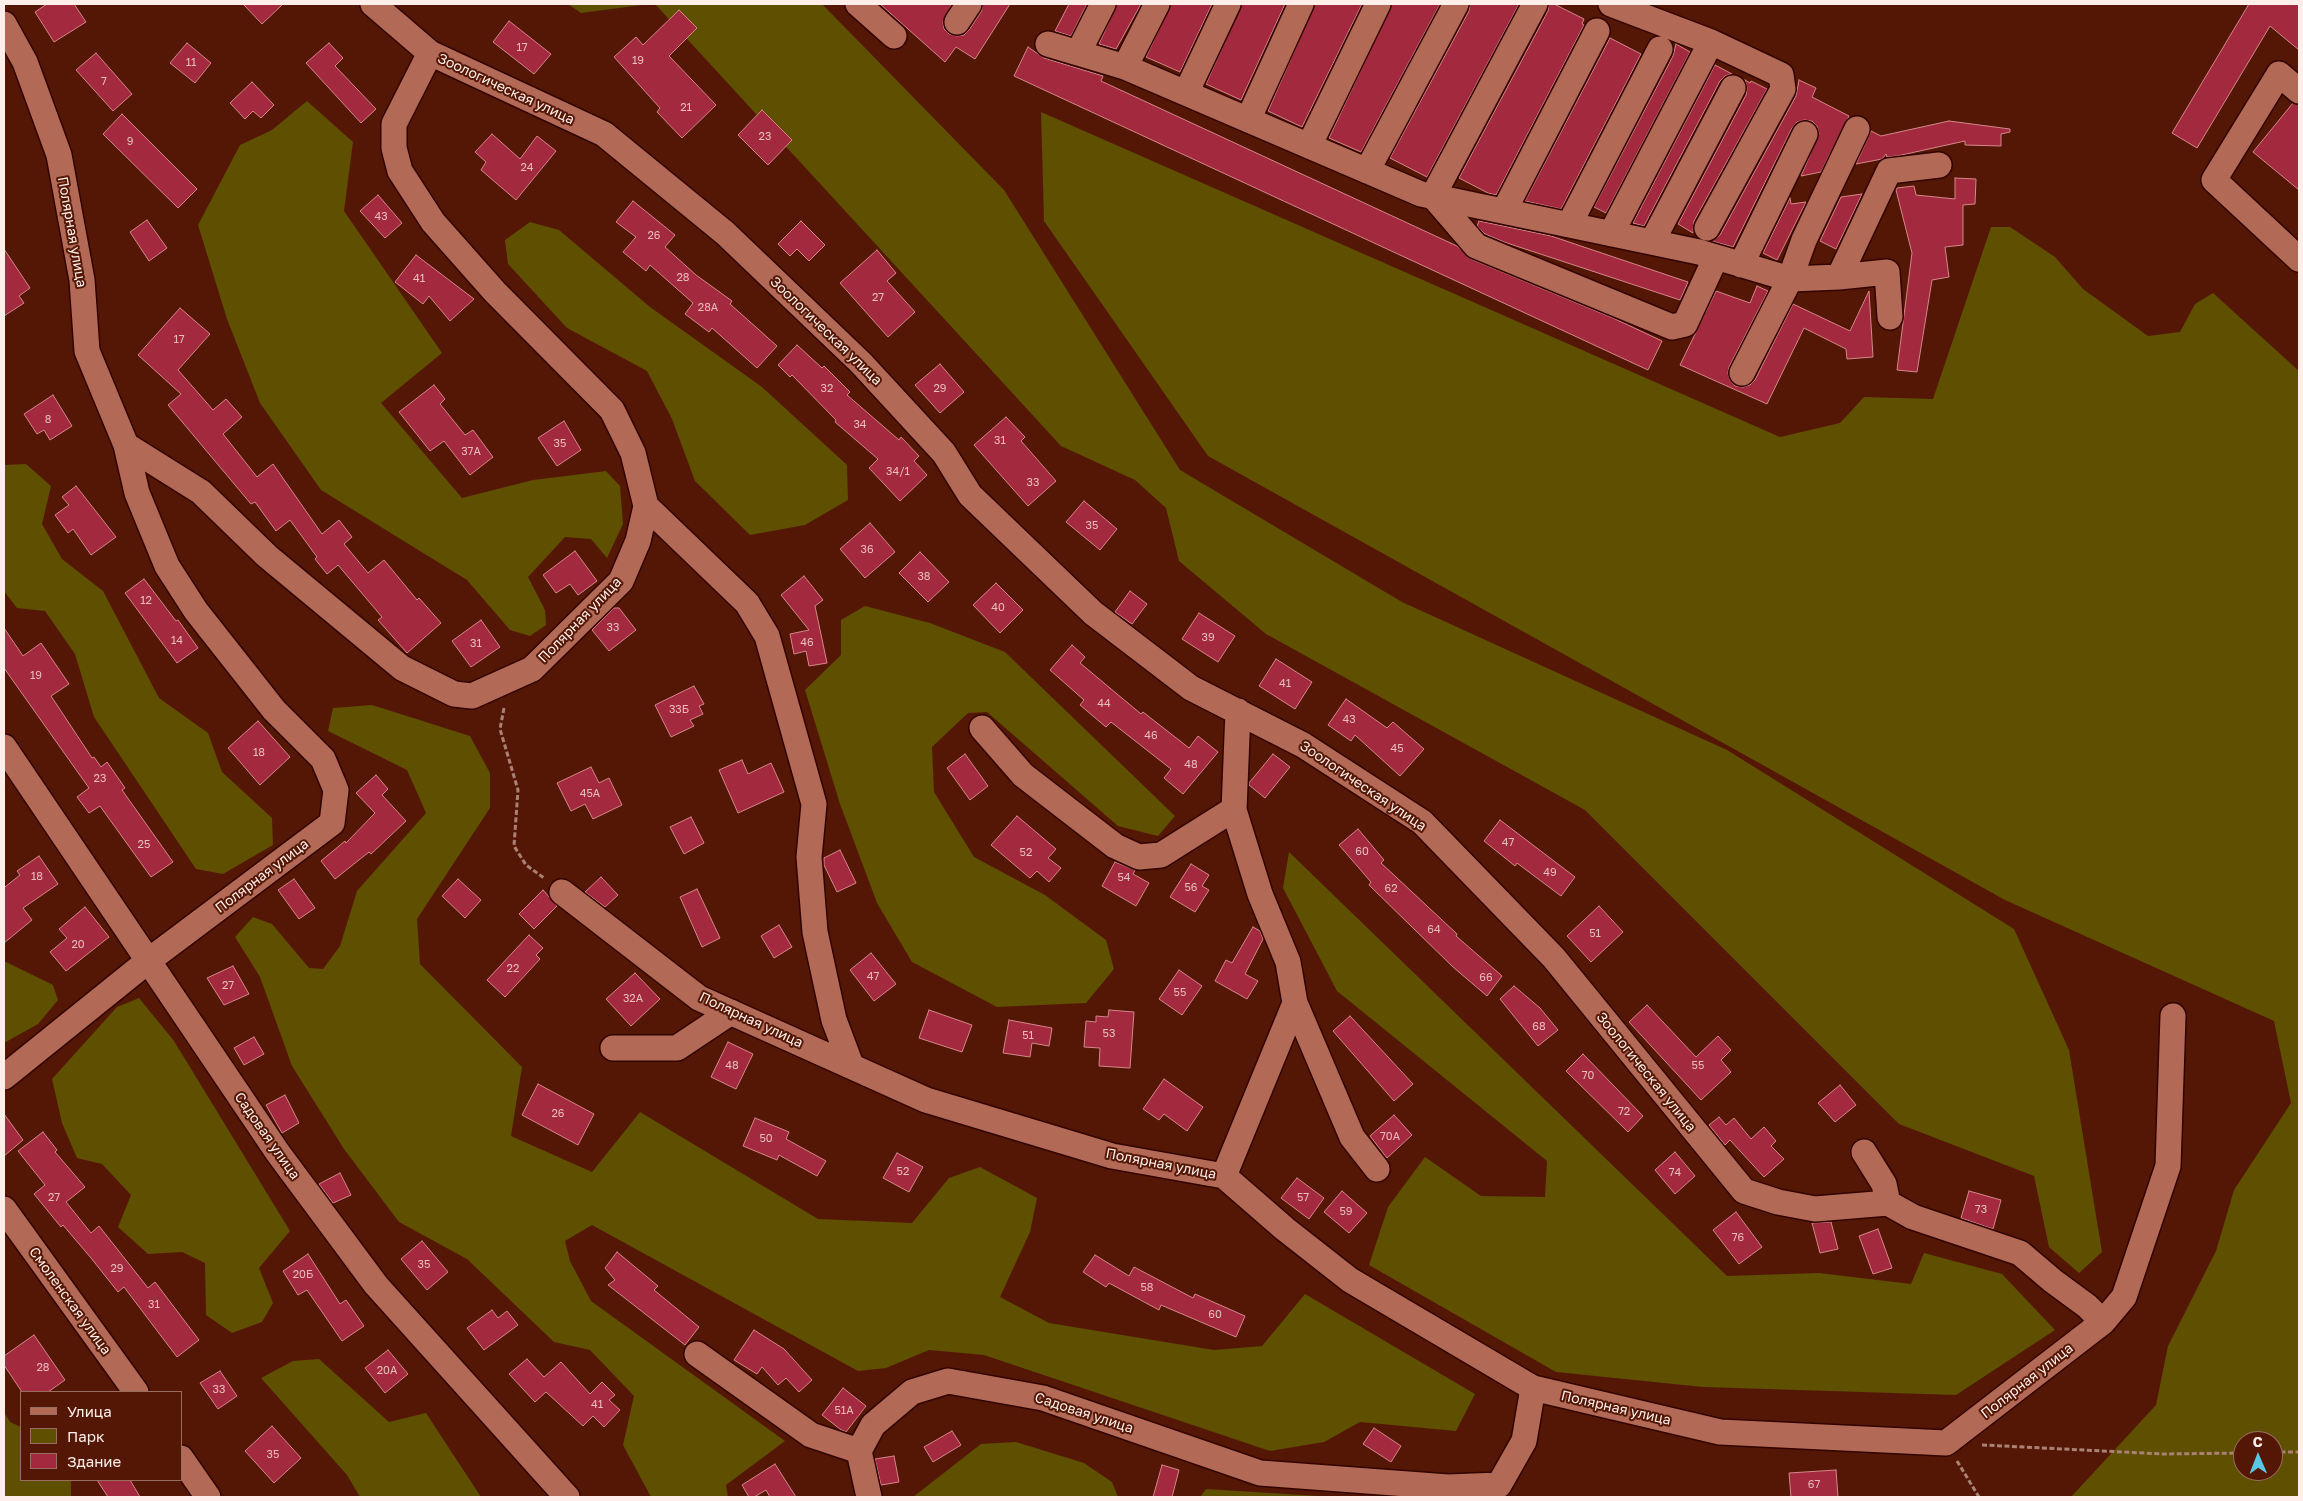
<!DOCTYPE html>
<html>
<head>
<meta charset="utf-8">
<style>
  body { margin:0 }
  #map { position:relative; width:2303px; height:1501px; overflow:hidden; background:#551705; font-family:"Golos Text",sans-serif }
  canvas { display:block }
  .frame { position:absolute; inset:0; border:5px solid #ffeee9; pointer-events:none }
  .legend { position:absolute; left:20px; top:1391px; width:162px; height:90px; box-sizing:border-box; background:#551705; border:1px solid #996d60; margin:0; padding:6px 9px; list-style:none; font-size:15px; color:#ffeee9 }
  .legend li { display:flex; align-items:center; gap:10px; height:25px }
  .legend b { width:25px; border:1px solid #996d60 }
  .north { position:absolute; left:2233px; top:1431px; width:50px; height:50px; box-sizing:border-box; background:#551705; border:1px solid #996d60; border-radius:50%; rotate:359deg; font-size:14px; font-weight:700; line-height:20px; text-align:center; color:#ffeee9 }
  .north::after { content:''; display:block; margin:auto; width:18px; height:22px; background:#58c9e4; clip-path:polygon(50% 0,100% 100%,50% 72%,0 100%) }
</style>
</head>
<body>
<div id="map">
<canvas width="2303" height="1501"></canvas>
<div class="frame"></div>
<ul class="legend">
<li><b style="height:6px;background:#b26a57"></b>Улица</li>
<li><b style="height:14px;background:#5e4f01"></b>Парк</li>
<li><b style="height:14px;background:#a3293e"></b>Здание</li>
</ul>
<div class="north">С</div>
</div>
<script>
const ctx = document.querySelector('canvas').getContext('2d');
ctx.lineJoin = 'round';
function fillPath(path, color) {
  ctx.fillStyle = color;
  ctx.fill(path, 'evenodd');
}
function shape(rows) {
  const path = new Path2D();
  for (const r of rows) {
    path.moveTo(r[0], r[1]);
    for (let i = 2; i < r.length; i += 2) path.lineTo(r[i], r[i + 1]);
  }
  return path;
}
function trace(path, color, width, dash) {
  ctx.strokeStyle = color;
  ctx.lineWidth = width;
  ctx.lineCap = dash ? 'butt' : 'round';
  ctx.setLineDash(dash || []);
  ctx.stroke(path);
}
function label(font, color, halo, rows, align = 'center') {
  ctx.font = font + ' "Golos Text",sans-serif';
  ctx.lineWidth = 4;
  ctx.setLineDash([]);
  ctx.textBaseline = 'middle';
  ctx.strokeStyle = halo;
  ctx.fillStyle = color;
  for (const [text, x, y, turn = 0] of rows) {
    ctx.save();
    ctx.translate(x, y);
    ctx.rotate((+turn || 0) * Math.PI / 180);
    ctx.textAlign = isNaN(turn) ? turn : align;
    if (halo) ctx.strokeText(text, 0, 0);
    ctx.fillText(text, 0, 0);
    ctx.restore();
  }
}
fillPath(shape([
  [568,4,649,4,581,13],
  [655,4,822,4,1004,190,1180,470,1402,602,1727,750,2014,929,2069,1050,2102,1252,2079,1273,2049,1247,2034,1176,1899,1124,1585,810,1266,634,1179,561,1166,508,1135,480,1061,446],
  [307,101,353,142,344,211,442,353,381,403,462,498,533,480,606,471,620,486,623,524,607,558,591,539,565,537,528,577,545,610,546,625,530,636,510,630,467,580,321,490,260,403,227,319,198,225,240,145,272,130],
  [1041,112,1780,437,1840,423,1864,397,1933,399,1991,227,2010,227,2055,257,2083,289,2148,336,2180,332,2195,304,2213,293,2299,371,2299,1497,2071,1497,2156,1405,2168,1346,2216,1251,2234,1190,2291,1103,2274,1021,2005,900,1208,456,1044,221],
  [2243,1441,2273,1441,2273,1471,2243,1471],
  [530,222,559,230,650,307,762,387,847,465,848,500,805,525,750,535,695,481,672,419,647,371,567,328,508,264,505,240],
  [26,464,51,486,42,524,62,559,103,591,159,698,208,733,222,772,272,818,273,845,223,874,196,869,94,717,75,654,45,611,17,608,4,591,4,465],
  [865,606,930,623,1005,652,1175,816,1158,836,1118,826,987,712,968,713,932,747,934,792,974,857,1045,895,1106,940,1114,969,1086,1003,997,1007,912,962,877,903,840,804,805,690,841,655,841,620],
  [372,705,470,736,490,773,490,808,417,919,420,964,522,1067,511,1136,592,1172,640,1112,818,1219,912,1223,949,1178,980,1167,1037,1198,1030,1232,1000,1297,1049,1323,1214,1350,1262,1346,1305,1294,1475,1394,1456,1431,1360,1422,1324,1442,1270,1451,984,1355,929,1350,886,1368,858,1371,592,1225,565,1241,570,1261,591,1301,785,1441,726,1485,728,1497,651,1497,623,1445,634,1396,590,1350,554,1342,467,1259,399,1222,344,1149,292,1066,260,977,235,937,253,917,272,924,309,968,323,969,340,946,357,891,426,813,407,770,328,731,333,708],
  [1289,852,1727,1276,1819,1273,1911,1284,1924,1253,2002,1274,2055,1330,1956,1395,1703,1387,1556,1372,1369,1265,1388,1207,1425,1157,1481,1196,1545,1197,1547,1161,1337,991,1283,888],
  [4,961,53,985,58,1000,38,1024,4,1043],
  [139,998,174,1041,290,1231,259,1268,273,1303,262,1322,232,1333,206,1315,205,1263,182,1252,148,1254,118,1227,131,1195,102,1164,77,1158,62,1123,52,1079,117,1007],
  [319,1359,389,1422,426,1413,481,1497,360,1497,347,1475,261,1378,293,1361],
  [4,1412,10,1422,21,1427,21,1480,71,1480,71,1497,4,1497],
  [1016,1442,1084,1463,1112,1482,1118,1497,913,1497,981,1444],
  [1206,1489,1335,1497,1200,1497]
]), '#5e4f01');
const building = shape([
  [47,4,74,4,86,22,54,42,35,12,47,4],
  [243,4,283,4,262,24,243,4],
  [880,4,952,4,943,22,944,29,949,34,957,36,964,35,969,30,981,12,983,4,1010,4,975,59,956,47,945,62,880,4],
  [1069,4,1087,4,1071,36,1055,31,1069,4],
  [1117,4,1141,4,1116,49,1099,44,1117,4],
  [1171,4,1212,4,1180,72,1146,57,1171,4],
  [1242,4,1285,4,1241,100,1206,84,1242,4],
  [1315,4,1362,4,1302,127,1268,111,1315,4],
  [1392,4,1440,4,1361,152,1329,138,1392,4],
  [1470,4,1519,4,1427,177,1390,158,1469,11,1470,4],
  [1549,4,1554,4,1584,19,1582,24,1584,25,1496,195,1488,193,1459,178,1548,11,1549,4],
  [2249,4,2299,4,2299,50,2270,26,2197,148,2172,133,2249,4],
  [679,10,697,28,669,56,716,105,682,138,657,112,660,108,614,57,636,37,643,45,679,10],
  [509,21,551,54,534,74,493,42,509,21],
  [1610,38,1641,54,1561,209,1525,201,1610,38],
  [187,43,211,63,195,83,170,63,187,43],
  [329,43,343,58,335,66,376,109,361,123,306,63,329,43],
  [1676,44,1690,52,1606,213,1594,207,1673,56,1676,44],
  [1028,47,1044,58,1103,76,1101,81,1457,246,1471,259,1613,318,1662,341,1648,370,1014,76,1028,47],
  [96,53,132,94,113,111,76,70,96,53],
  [1715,65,1732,74,1725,76,1720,81,1644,226,1633,223,1715,65],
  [1745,80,1750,83,1751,81,1767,89,1694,221,1693,233,1678,224,1746,95,1747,88,1745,80],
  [1799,80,1816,88,1812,97,1849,116,1821,172,1801,176,1819,134,1817,126,1812,121,1804,120,1797,122,1792,128,1733,247,1712,241,1720,235,1796,96,1799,80],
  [252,82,274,105,261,118,253,111,245,119,230,103,252,82],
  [2293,103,2299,105,2299,190,2253,152,2293,103],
  [762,110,792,140,768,165,738,135,762,110],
  [122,114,197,189,178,208,103,134,122,114],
  [1949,121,2010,129,2010,132,2001,134,2001,146,1965,145,1965,141,1897,156,1887,157,1886,154,1882,159,1856,164,1871,131,1881,136,1949,121],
  [492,134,520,159,537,136,556,151,516,200,481,170,486,162,475,152,492,134],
  [1955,178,1976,179,1975,204,1963,205,1963,245,1945,247,1949,277,1932,280,1917,372,1897,370,1912,253,1896,190,1897,188,1914,186,1916,195,1955,199,1955,178],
  [1862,194,1836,249,1820,241,1841,197,1862,194],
  [378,195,402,223,385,238,360,211,378,195],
  [1790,198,1791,204,1806,202,1777,260,1763,253,1790,198],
  [633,201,675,235,665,247,696,275,732,301,730,304,777,346,757,368,712,328,709,332,685,314,693,303,650,265,646,271,623,252,636,237,616,222,633,201],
  [147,220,167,248,149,261,130,232,147,220],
  [801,221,825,245,809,261,797,249,790,256,778,244,801,221],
  [1479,221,1551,236,1688,282,1680,300,1504,242,1485,234,1477,226,1479,221],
  [4,249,30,288,19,296,24,303,4,316,4,249],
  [877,250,896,273,887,281,915,312,888,337,840,283,877,250],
  [416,255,474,299,450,321,429,296,423,304,395,282,416,255],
  [1757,286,1768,291,1729,367,1728,373,1730,380,1735,386,1743,387,1750,385,1755,380,1793,304,1850,331,1869,291,1873,357,1847,359,1846,349,1804,328,1767,404,1680,365,1716,291,1750,303,1757,286],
  [180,308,210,334,178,370,213,410,226,399,242,417,223,434,257,477,273,464,322,534,339,520,352,537,344,544,368,573,384,560,417,600,419,598,441,623,407,653,378,620,382,617,338,565,327,574,315,559,317,557,290,520,276,531,255,502,251,504,168,405,181,394,138,355,180,308],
  [797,345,822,368,824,366,850,392,847,395,899,440,901,437,919,456,914,461,927,475,900,501,869,468,878,459,835,422,836,420,792,375,790,377,778,365,797,345],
  [940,364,964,392,940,413,915,385,940,364],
  [434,385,445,399,440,404,465,435,473,430,493,457,470,475,444,441,430,451,399,412,434,385],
  [53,395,72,426,50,440,44,430,37,434,24,414,53,395],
  [1006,417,1025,437,1021,441,1056,481,1028,506,974,445,1006,417],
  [564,421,581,450,557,466,538,438,564,421],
  [76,486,116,537,91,555,73,529,68,533,55,515,69,505,62,497,76,486],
  [1084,501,1117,529,1100,550,1066,522,1084,501],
  [870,523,895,552,865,578,840,549,870,523],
  [575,551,597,581,578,595,570,584,556,593,543,575,575,551],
  [920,552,949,582,928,602,899,573,920,552],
  [804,576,823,600,815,606,827,663,809,666,806,651,794,654,790,634,809,630,781,595,804,576],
  [144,579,176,621,178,620,198,648,177,663,125,593,144,579],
  [996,583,1023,610,1000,633,973,605,996,583],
  [1130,591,1147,604,1132,624,1115,612,1130,591],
  [614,608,619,608,636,630,609,651,592,630,614,608],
  [1199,613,1235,636,1218,662,1182,639,1199,613],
  [481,620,500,647,471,667,452,641,481,620],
  [4,628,23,656,41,643,69,684,51,696,92,758,94,757,101,767,107,762,125,788,122,790,173,862,151,877,100,806,89,813,77,797,89,788,4,668,4,628],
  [1072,645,1085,657,1080,663,1141,714,1143,712,1189,748,1198,736,1218,752,1183,794,1164,778,1171,769,1111,722,1106,727,1080,705,1084,700,1050,670,1072,645],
  [1276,659,1312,682,1295,709,1259,686,1276,659],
  [694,686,704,704,699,706,703,714,690,720,694,726,671,737,655,705,694,686],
  [1346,699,1387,728,1393,722,1424,749,1400,776,1355,735,1351,741,1328,725,1346,699],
  [258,721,290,757,260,785,228,748,258,721],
  [965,754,988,786,970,800,947,768,965,754],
  [1273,754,1290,767,1265,798,1249,785,1249,783,1273,754],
  [742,760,748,774,771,763,784,792,738,813,719,770,742,760],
  [591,767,599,783,609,778,622,805,593,819,585,804,571,811,557,783,591,767],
  [376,775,388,789,382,795,406,821,371,854,369,852,335,879,321,861,345,841,346,843,375,813,356,793,376,775],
  [1017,816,1056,849,1048,858,1061,868,1049,882,1037,871,1030,878,991,845,1017,816],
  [691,817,704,843,684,854,670,827,691,817],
  [1500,820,1575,877,1561,896,1517,863,1515,866,1484,841,1500,820],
  [1358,829,1384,860,1381,863,1457,934,1456,936,1502,976,1487,996,1453,967,1369,885,1371,882,1339,845,1358,829],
  [840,850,856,883,837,892,824,865,824,858,840,850],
  [39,856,58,884,23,908,32,920,4,943,4,885,5,887,20,875,17,871,39,856],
  [1115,862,1135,870,1133,874,1149,883,1136,906,1102,886,1115,862],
  [1191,864,1209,875,1202,886,1209,890,1195,912,1170,897,1191,864],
  [601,877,618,895,605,907,585,892,601,877],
  [294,879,315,908,299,919,278,890,294,879],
  [458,879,481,900,465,918,442,896,458,879],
  [697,889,720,938,702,947,680,897,697,889],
  [543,890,557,906,534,929,519,914,543,890],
  [1599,906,1623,932,1591,962,1567,936,1599,906],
  [85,907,109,937,66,971,50,952,67,938,59,929,85,907],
  [779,925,792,947,774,958,761,936,779,925],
  [1253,927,1260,931,1263,939,1245,974,1258,981,1247,999,1215,981,1226,960,1232,963,1253,927],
  [529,935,543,948,536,955,540,959,505,997,487,980,529,935],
  [871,953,896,984,874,1001,850,970,871,953],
  [233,966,249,994,224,1005,207,978,233,966],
  [1179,970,1202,986,1182,1015,1159,999,1179,970],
  [635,973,660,999,631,1026,606,999,635,973],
  [1514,986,1540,1008,1558,1030,1538,1046,1500,999,1514,986],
  [1647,1005,1696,1057,1718,1036,1731,1050,1721,1060,1731,1072,1701,1100,1629,1022,1647,1005],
  [929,1010,972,1025,962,1052,919,1038,929,1010],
  [1109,1010,1134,1012,1130,1068,1099,1066,1100,1048,1084,1047,1086,1021,1096,1022,1096,1016,1108,1017,1109,1010],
  [1350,1016,1413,1084,1394,1101,1333,1031,1350,1016],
  [1009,1020,1052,1028,1049,1046,1032,1043,1030,1057,1003,1053,1009,1020],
  [254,1037,264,1054,244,1065,234,1048,254,1037],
  [728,1042,753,1054,736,1089,711,1077,728,1042],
  [1583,1054,1643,1116,1628,1132,1566,1071,1583,1054],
  [1164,1079,1203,1107,1187,1131,1164,1114,1159,1120,1143,1109,1164,1079],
  [538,1084,594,1114,578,1145,522,1115,538,1084],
  [1840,1085,1856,1105,1835,1122,1818,1103,1840,1085],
  [285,1095,299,1123,282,1133,266,1105,285,1095],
  [4,1114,23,1140,4,1156,4,1114],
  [1394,1115,1412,1135,1387,1158,1370,1136,1394,1115],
  [1719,1117,1726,1125,1734,1118,1751,1139,1764,1127,1776,1141,1771,1146,1784,1159,1764,1177,1730,1140,1725,1145,1709,1125,1719,1117],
  [755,1118,789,1132,786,1139,826,1161,817,1176,779,1155,777,1160,743,1146,755,1118],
  [43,1132,57,1150,55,1152,85,1187,66,1202,91,1233,99,1226,148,1288,155,1282,199,1340,177,1357,124,1287,118,1292,91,1258,63,1225,61,1227,34,1194,45,1185,18,1151,43,1132],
  [1675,1152,1695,1176,1675,1194,1655,1170,1675,1152],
  [897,1153,923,1167,909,1192,883,1178,897,1153],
  [340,1173,351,1195,333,1203,319,1184,340,1173],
  [1297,1178,1324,1198,1309,1219,1281,1198,1297,1178],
  [1342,1191,1367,1213,1349,1233,1324,1212,1342,1191],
  [1969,1191,2001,1200,1993,1229,1961,1218,1969,1191],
  [1736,1212,1762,1247,1739,1264,1713,1230,1736,1212],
  [1831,1222,1838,1249,1820,1253,1812,1223,1831,1222],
  [1878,1229,1892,1268,1873,1274,1859,1236,1878,1229],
  [422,1241,448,1272,427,1290,401,1259,422,1241],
  [617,1252,658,1286,654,1290,699,1327,685,1345,608,1285,615,1280,605,1268,617,1252],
  [308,1254,340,1304,346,1300,364,1326,342,1341,307,1290,298,1295,283,1271,308,1254],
  [1095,1255,1129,1276,1134,1267,1193,1298,1195,1294,1245,1316,1236,1337,1161,1305,1159,1310,1109,1283,1106,1287,1083,1272,1095,1255],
  [492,1310,498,1318,507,1311,518,1325,484,1350,467,1328,492,1310],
  [754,1330,784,1349,812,1380,799,1392,786,1378,778,1385,762,1367,757,1374,734,1360,754,1330],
  [34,1335,65,1380,48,1392,22,1392,4,1365,4,1356,34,1335],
  [388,1350,408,1374,385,1393,365,1368,388,1350],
  [527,1359,544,1377,561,1362,590,1394,602,1382,615,1395,609,1400,620,1410,604,1427,593,1416,583,1426,546,1392,535,1402,509,1374,527,1359],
  [220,1371,237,1396,218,1409,200,1383,220,1371],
  [843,1388,866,1406,846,1432,840,1429,822,1415,843,1388],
  [272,1426,301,1458,274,1483,245,1451,272,1426],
  [1374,1428,1401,1446,1391,1462,1363,1444,1374,1428],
  [952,1431,961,1445,933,1462,924,1447,952,1431],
  [894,1456,899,1482,881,1485,875,1459,894,1456],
  [775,1464,796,1497,770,1497,766,1490,754,1497,749,1497,742,1485,775,1464],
  [1162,1465,1179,1470,1172,1497,1153,1497,1162,1465],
  [1836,1470,1838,1497,1791,1497,1789,1473,1836,1470],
  [97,1480,130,1480,140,1497,108,1497,97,1480]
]);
fillPath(building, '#a3293e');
trace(building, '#d5878b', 1);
const minor = shape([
  [373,4,430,53,604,134,725,233,861,363,944,453,970,495,1093,613,1191,688,1303,745,1422,822,1554,958,1744,1191,1778,1202,1815,1209,1888,1203,1913,1217,2020,1253,2053,1281,2087,1306,2103,1322],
  [858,4,894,36],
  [1157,4,1125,67,1421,194,1699,252,1790,279,1839,277,1889,171,1939,165],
  [1535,4,1433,196,1476,246,1672,327,1685,324,1716,257],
  [1611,4,1711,42,1781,75,1783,89,1707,228],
  [957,22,969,4],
  [4,24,25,62,59,155,82,280,87,351,126,445,137,493,167,566,196,611,274,710,323,759,336,790,332,823,148,961,4,1077],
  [1048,44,1125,67],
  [1078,53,1103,4],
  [2299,91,2279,74,2214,180,2299,259],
  [1186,93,1228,4],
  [1248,120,1301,4],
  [1309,146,1378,4],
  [1367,171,1456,4],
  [1504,211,1597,31],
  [1569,225,1660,49],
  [1611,234,1711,42],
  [1652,242,1733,88],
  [1741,265,1805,134],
  [1839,277,1887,272,1890,317],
  [1742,373,1790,279,1804,240,1857,129],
  [126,445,201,492,267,556,402,668,454,694,472,696,532,669,621,581,638,541,646,506,633,453,612,410,495,292,433,222,400,171,394,148,394,124,430,53],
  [646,506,747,603,767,636,814,804,809,857,815,932,834,1020,851,1065],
  [982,728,1023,775,1115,846,1139,857,1161,855,1234,809],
  [4,747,278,1153,376,1285,567,1497],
  [562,892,699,998,926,1100,1112,1156,1224,1176,1285,1229,1350,1280,1533,1388,1720,1432,1946,1443,2103,1322,2124,1297,2168,1166,2173,1016],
  [1295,1003,1352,1137,1377,1169],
  [613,1048,677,1048,731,1012],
  [1864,1152,1884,1184,1888,1203],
  [1224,1176,1295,1003,1288,962,1260,894,1234,810,1238,711],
  [4,1209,136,1392],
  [697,1354,811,1435,859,1451],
  [181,1458,208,1497],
  [1486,1494,1499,1485,1524,1441,1533,1388],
  [869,1497,859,1451,873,1425,912,1392,948,1381,1043,1398,1260,1473,1448,1487,1499,1485]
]);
trace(minor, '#320400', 28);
trace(shape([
  [504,708,500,729,518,790,514,846,526,865,544,878],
  [1982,1445,2163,1454,2243,1453],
  [2273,1452,2299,1452],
  [1957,1461,1979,1497]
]), '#a98175', 3, [5, 2.5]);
trace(minor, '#b26a57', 25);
label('11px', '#e8bdbe', null, [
  ["17",522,48],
  ["19",638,61],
  ["11",191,63],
  ["7",104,82],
  ["21",686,108],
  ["23",765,137],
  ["9",130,142],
  ["24",527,168],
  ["43",381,217],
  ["26",654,236],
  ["28",683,278],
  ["41",419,279],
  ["27",878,298],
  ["28А",708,308],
  ["17",179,340],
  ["32",827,389],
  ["29",940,389],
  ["8",48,420],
  ["34",860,425],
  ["31",1000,441],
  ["35",560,444],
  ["37А",471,452],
  ["34/1",898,472],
  ["33",1033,483],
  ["35",1092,526],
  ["36",867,550],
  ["38",924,577],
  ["12",146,601],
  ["40",998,608],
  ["33",613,628],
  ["39",1208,638],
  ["14",177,641],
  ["46",807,643],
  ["31",476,644],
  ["19",36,676],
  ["41",1285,684],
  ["44",1104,704],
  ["33Б",679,710],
  ["43",1349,720],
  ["46",1151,736],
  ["45",1397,749],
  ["18",259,753],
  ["48",1191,765],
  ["23",100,779],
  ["45А",590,794],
  ["47",1508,843],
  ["25",144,845],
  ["60",1362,852],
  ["52",1026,853],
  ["49",1550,873],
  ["18",37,877],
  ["54",1124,878],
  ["56",1191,888],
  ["62",1391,889],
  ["64",1434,930],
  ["51",1595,934],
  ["20",78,945],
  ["22",513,969],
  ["47",873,977],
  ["66",1486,978],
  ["27",228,986],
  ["55",1180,993],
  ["32А",633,999],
  ["68",1539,1027],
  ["53",1109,1034],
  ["51",1028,1036],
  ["48",732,1066],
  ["55",1698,1066],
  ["70",1588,1076],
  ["72",1624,1112],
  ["26",558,1114],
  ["70А",1390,1137],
  ["50",766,1139],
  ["52",903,1172],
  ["74",1675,1173],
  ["27",54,1198],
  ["57",1303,1198],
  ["73",1981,1210],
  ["59",1346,1212],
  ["76",1738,1238],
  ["35",424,1265],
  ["29",117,1269],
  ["20Б",303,1275],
  ["58",1147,1288],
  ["31",154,1305],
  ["60",1215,1315],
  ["28",43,1368],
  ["20А",387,1371],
  ["33",219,1390],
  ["41",597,1405],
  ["51А",844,1411],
  ["35",273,1455],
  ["67",1814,1485]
]);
label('14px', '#ffeee9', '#551705', [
  ["Зоологическая улица",506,89,25],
  ["Полярная улица",72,232,80],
  ["Зоологическая улица",826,331,44],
  ["Полярная улица",580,620,-46],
  ["Зоологическая улица",1363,786,34],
  ["Полярная улица",262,876,-37],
  ["Полярная улица",751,1020,25],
  ["Зоологическая улица",1646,1072,51],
  ["Садовая улица",267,1136,55],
  ["Полярная улица",1161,1164,11],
  ["Смоленская улица",70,1301,54],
  ["Полярная улица",2027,1381,-38],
  ["Полярная улица",1616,1408,13],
  ["Садовая улица",1084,1413,18]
]);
</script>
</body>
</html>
